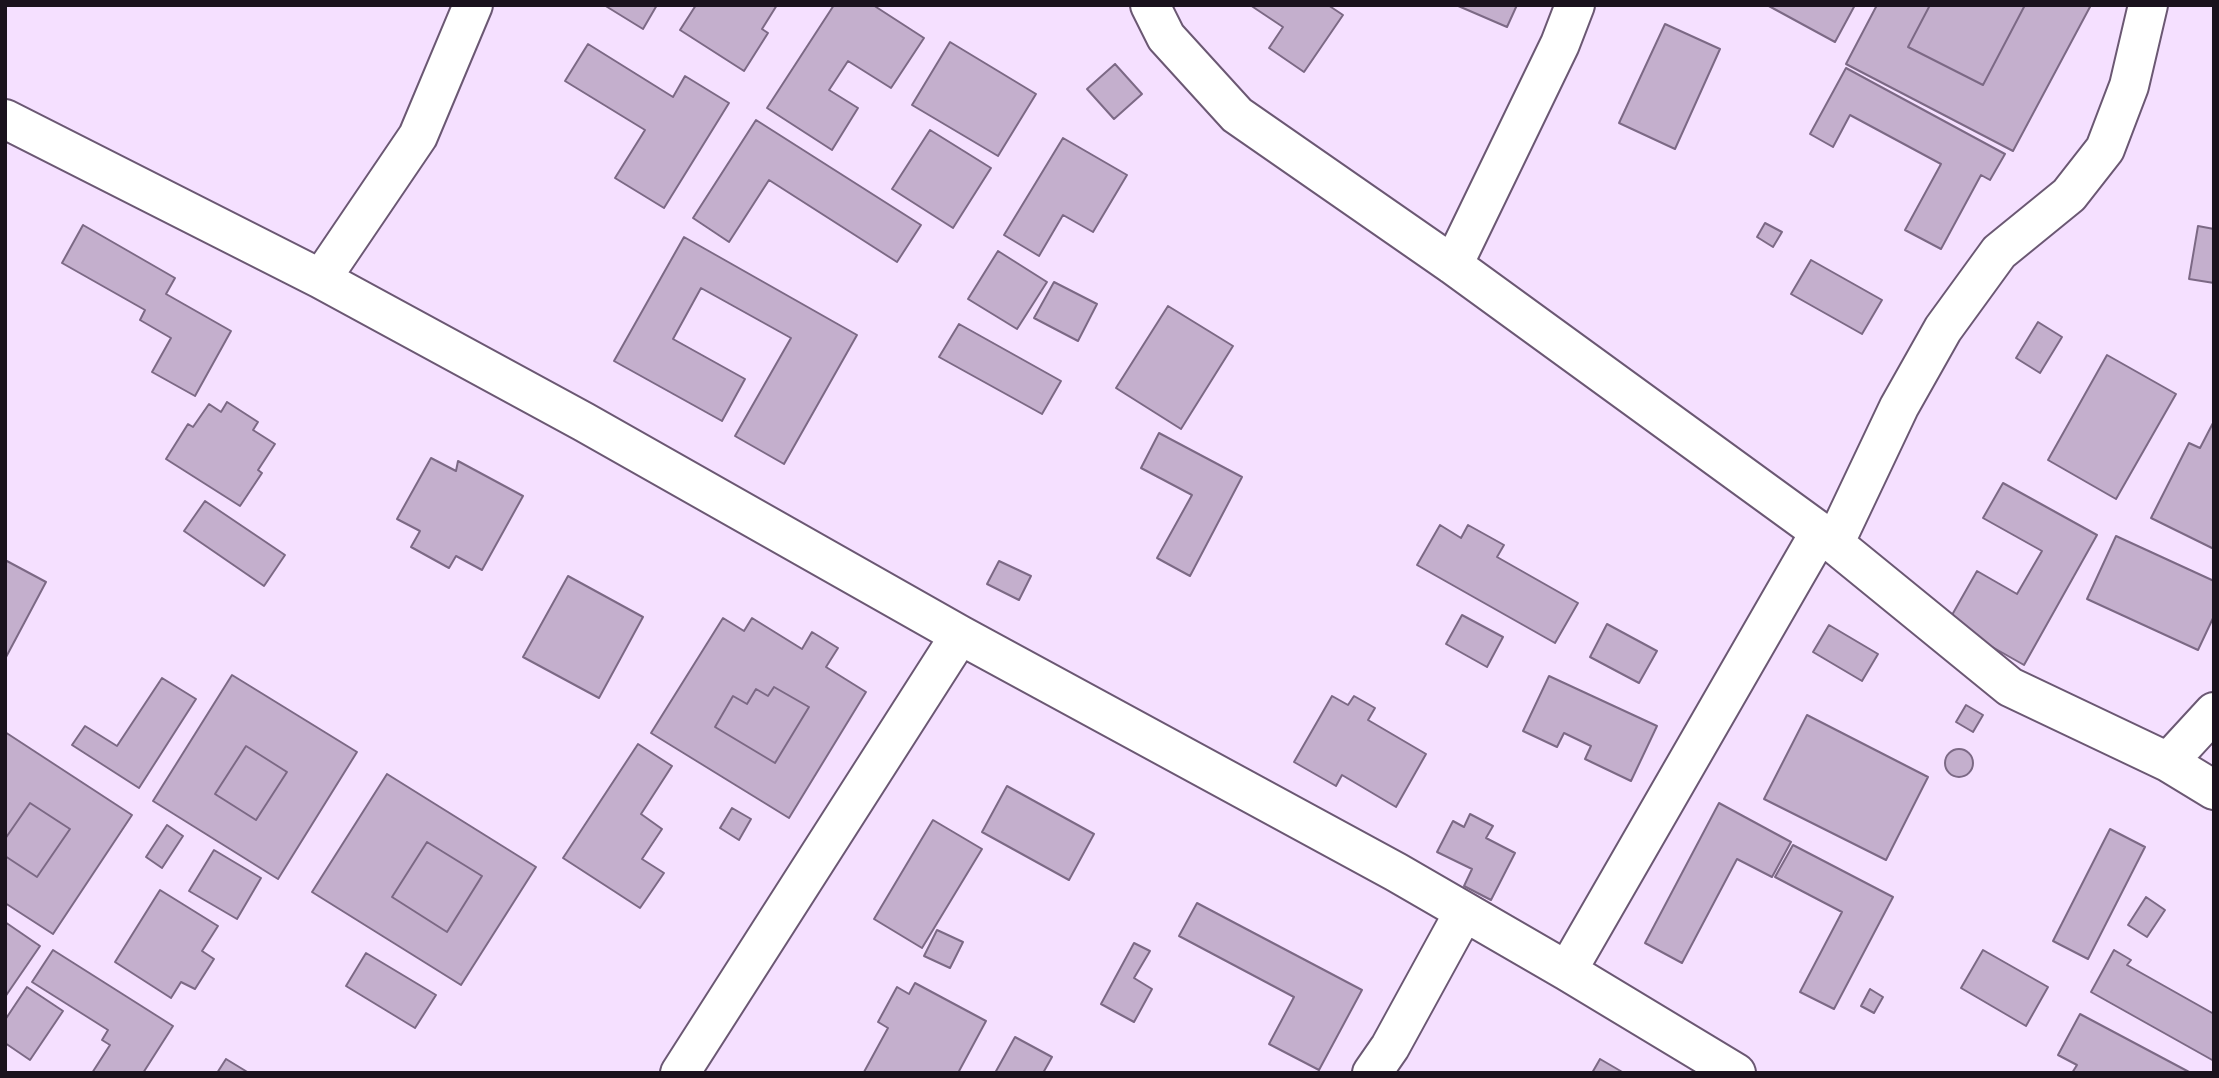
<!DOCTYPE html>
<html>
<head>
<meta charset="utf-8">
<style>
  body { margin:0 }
  #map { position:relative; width:2219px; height:1078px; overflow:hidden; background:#f5e0ff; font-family:Merriweather,serif }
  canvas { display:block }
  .frame { position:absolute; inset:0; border:7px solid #1a121d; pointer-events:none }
</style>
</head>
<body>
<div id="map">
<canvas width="2219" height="1078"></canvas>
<div class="frame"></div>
</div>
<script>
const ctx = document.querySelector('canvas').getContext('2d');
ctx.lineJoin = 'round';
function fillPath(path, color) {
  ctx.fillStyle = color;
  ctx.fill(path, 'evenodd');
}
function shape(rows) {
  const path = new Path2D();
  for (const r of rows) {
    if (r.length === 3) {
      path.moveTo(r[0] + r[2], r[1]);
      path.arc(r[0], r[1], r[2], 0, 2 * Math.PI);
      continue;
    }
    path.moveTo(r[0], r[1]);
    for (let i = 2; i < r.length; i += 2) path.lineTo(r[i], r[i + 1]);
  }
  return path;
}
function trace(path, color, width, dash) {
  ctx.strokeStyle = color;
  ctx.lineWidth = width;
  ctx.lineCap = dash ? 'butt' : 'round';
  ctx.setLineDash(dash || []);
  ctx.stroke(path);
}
const building = shape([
  [604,5,657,5,643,29,604,5],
  [696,5,777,5,762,29,768,33,744,71,680,30,696,5],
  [834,5,873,5,924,38,891,88,848,61,829,90,858,108,832,150,767,108,834,5],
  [1250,5,1328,5,1343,15,1304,72,1269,48,1283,27,1250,5],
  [1456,5,1517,5,1507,27,1456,5],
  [1767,5,1855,5,1835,42,1767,5],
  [1877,5,1930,5,1908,47,1983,85,2025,5,2091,5,2013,151,1846,64,1877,5],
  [1930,5,2025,5,1983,85,1908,47,1930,5],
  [1665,24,1720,49,1675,149,1619,123,1665,24],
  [950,42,1036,94,998,156,912,105,950,42],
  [588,44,673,97,685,76,729,103,664,208,615,178,645,130,565,81,588,44],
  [1115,64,1142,94,1114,119,1087,89,1115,64],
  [1846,68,2005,154,1990,180,1981,175,1941,249,1905,230,1941,164,1850,115,1833,147,1810,134,1846,68],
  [756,120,921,225,897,262,769,180,729,242,693,218,756,120],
  [930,130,991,168,953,228,892,189,930,130],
  [1063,138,1127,175,1093,232,1063,215,1039,256,1004,235,1063,138],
  [1765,223,1782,232,1773,247,1757,237,1765,223],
  [83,225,175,278,166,294,231,331,195,396,152,372,171,338,140,320,145,310,62,263,83,225],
  [2198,226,2214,229,2214,283,2189,279,2198,226],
  [684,237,857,335,784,464,735,436,791,338,701,288,673,339,745,379,722,421,614,361,684,237],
  [998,251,1047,282,1017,329,968,299,998,251],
  [1811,260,1882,300,1862,334,1791,294,1811,260],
  [1054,282,1097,304,1078,341,1034,318,1054,282],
  [1168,306,1233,346,1181,429,1116,388,1168,306],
  [2038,322,2062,337,2040,373,2016,358,2038,322],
  [959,324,1061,381,1042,414,939,357,959,324],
  [2107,355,2176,394,2116,499,2048,460,2107,355],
  [227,402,258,422,253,430,275,444,258,470,262,473,240,506,166,459,188,424,193,427,209,404,221,412,227,402],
  [2214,421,2214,549,2151,518,2189,443,2200,448,2214,421],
  [1159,433,1242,477,1190,576,1157,558,1192,495,1141,468,1159,433],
  [431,458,456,471,458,461,523,496,482,570,456,556,449,568,411,547,420,531,397,519,431,458],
  [2003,483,2097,535,2024,665,1948,622,1977,571,2017,594,2042,551,1983,518,2003,483],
  [205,501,285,555,264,586,184,531,205,501],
  [1440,525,1461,538,1468,525,1504,545,1497,557,1578,603,1555,643,1417,565,1440,525],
  [2116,536,2214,581,2214,616,2198,650,2087,599,2116,536],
  [5,560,46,582,5,659,5,560],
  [999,561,1031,576,1019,600,987,584,999,561],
  [568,576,643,617,599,698,523,657,568,576],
  [1462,615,1503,637,1487,667,1446,644,1462,615],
  [723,618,744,631,752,618,802,649,812,632,838,648,826,667,866,692,789,818,651,733,723,618],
  [774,687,809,707,775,763,715,727,733,696,747,704,756,689,768,696,774,687],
  [1607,624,1657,651,1639,683,1590,657,1607,624],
  [1829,625,1878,654,1862,681,1813,652,1829,625],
  [232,675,357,752,278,879,153,801,232,675],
  [246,746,287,772,256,820,215,794,246,746],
  [1549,676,1657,726,1631,781,1585,759,1591,746,1564,733,1557,747,1523,731,1549,676],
  [162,678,196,699,139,788,72,745,85,726,117,746,162,678],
  [774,687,809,707,775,763,715,727,733,696,747,704,756,689,768,696,774,687],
  [1332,696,1348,705,1354,696,1375,708,1368,720,1426,754,1396,807,1342,775,1336,786,1294,762,1332,696],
  [1966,705,1983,715,1973,732,1956,722,1966,705],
  [1807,715,1928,777,1886,860,1764,799,1807,715],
  [5,732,132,815,53,934,5,903,5,856,37,877,70,829,30,803,5,839,5,732],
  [638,744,672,766,641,814,662,829,642,859,664,873,640,908,563,858,638,744],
  [246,746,287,772,256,820,215,794,246,746],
  [1959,763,14],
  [387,774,536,867,461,985,312,892,387,774],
  [427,842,482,876,447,932,392,897,427,842],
  [1007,786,1094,834,1069,880,982,832,1007,786],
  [30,803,70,829,37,877,5,856,5,839,30,803],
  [1719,803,1791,842,1772,877,1737,859,1682,963,1645,943,1719,803],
  [732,808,751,819,739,840,720,828,732,808],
  [1470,814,1493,826,1486,838,1515,853,1491,900,1464,886,1472,869,1437,852,1453,821,1464,827,1470,814],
  [933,820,982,849,922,948,874,919,933,820],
  [167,825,183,836,162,868,146,857,167,825],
  [2110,829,2145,847,2088,959,2053,941,2110,829],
  [427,842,482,876,447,932,392,897,427,842],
  [1793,845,1893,897,1834,1009,1800,992,1842,912,1775,877,1793,845],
  [214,850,261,878,237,919,189,891,214,850],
  [160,890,218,926,202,951,214,959,195,989,181,982,171,998,115,962,160,890],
  [2146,897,2165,910,2147,937,2128,925,2146,897],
  [1197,903,1362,990,1319,1070,1269,1044,1294,997,1179,936,1197,903],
  [5,922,40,946,5,997,5,922],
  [937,930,963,942,950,968,924,956,937,930],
  [1134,943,1150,951,1134,978,1152,989,1134,1022,1101,1004,1134,943],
  [53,950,173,1026,143,1073,92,1073,110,1045,102,1040,108,1030,32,982,53,950],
  [1983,950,2048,987,2026,1026,1961,988,1983,950],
  [2114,950,2131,960,2127,965,2214,1014,2214,1061,2091,992,2114,950],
  [366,953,436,995,415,1028,346,986,366,953],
  [915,983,986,1021,958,1073,864,1072,888,1028,878,1022,897,987,909,994,915,983],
  [27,987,63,1011,30,1060,5,1043,5,1020,27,987],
  [1870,989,1883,997,1874,1013,1861,1006,1870,989],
  [2080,1014,2191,1073,2072,1073,2077,1065,2058,1055,2080,1014],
  [1015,1037,1052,1057,1043,1073,995,1073,1015,1037],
  [226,1059,249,1073,217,1073,226,1059],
  [1600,1059,1624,1073,1592,1073,1600,1059]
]);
fillPath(building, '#c4afcd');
trace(building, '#7c6985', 2);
const minor = shape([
  [1150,5,1166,37,1237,115,1453,265,1820,532,2010,687,2168,762,2214,790],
  [5,119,321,279,584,422,960,635,1396,872,1567,971,1736,1073],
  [1453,265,1560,44,1575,5],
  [321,279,418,136,473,5],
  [1834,544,1899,407,1943,329,1999,252,2069,195,2105,149,2129,86,2148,5],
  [2168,762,2214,712],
  [1567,971,1820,532],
  [680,1073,960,635],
  [1372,1073,1390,1047,1464,912]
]);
trace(minor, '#6b5873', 42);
trace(minor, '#fff', 38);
</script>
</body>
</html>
